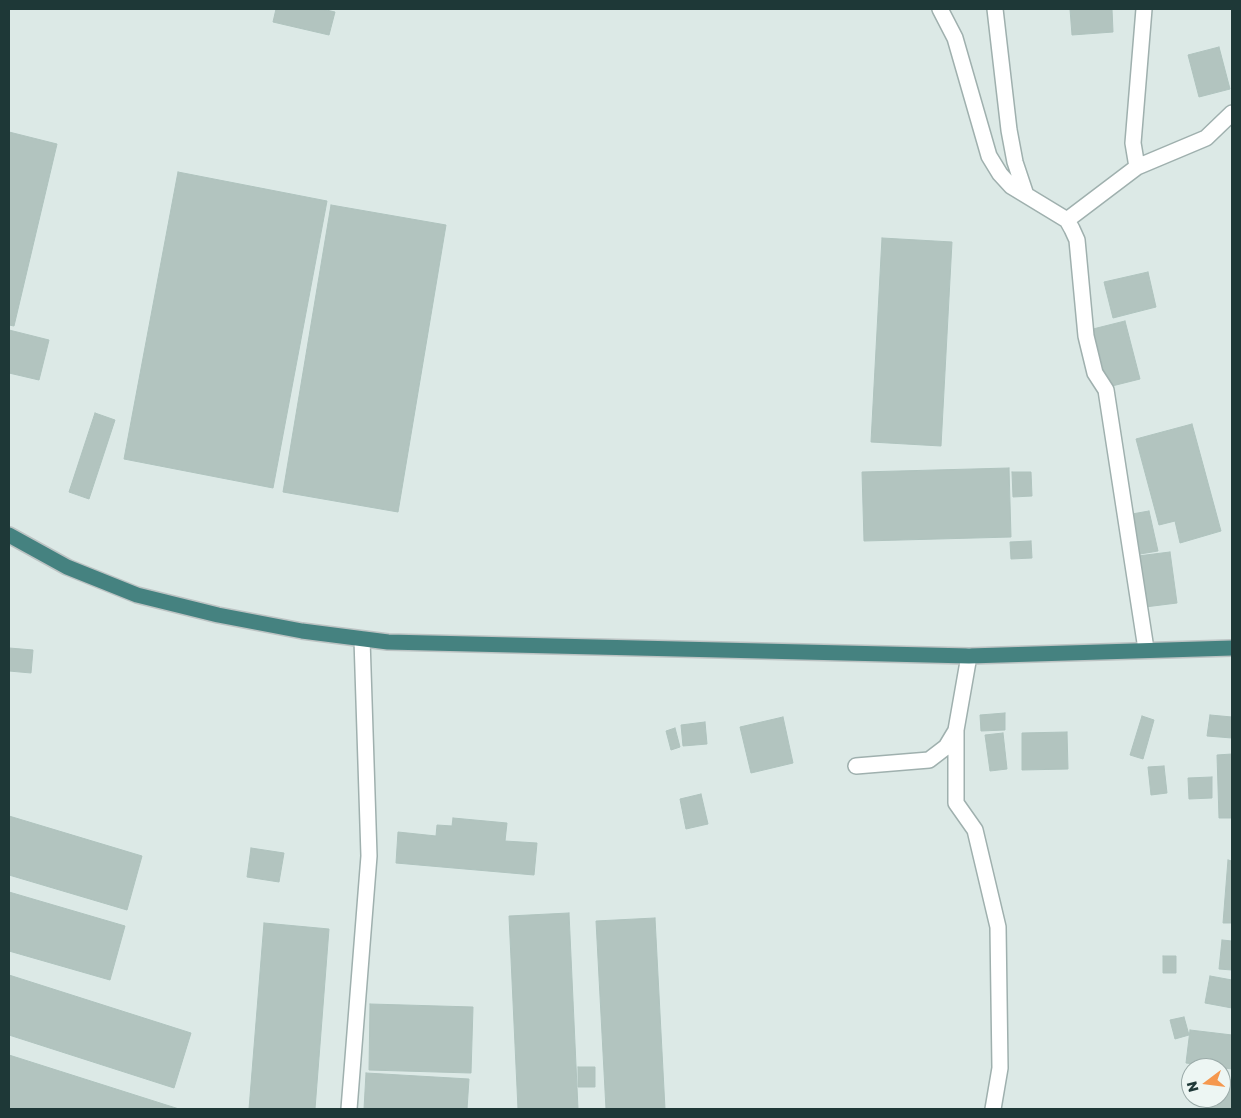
<!DOCTYPE html>
<html>
<head>
<meta charset="utf-8">
<style>
  body { margin:0 }
  #map { position:relative; width:1241px; height:1118px; overflow:hidden; background:#dce9e6; font-family:"Golos Text",sans-serif }
  canvas { display:block }
  .frame { position:absolute; inset:0; border:10px solid #1e3837; pointer-events:none }
  .north { position:absolute; left:1181px; top:1058px; width:50px; height:50px; box-sizing:border-box; background:#edf6f3; border:1px solid #9aaaa8; border-radius:50%; rotate:255deg; font-size:14px; font-weight:700; line-height:20px; text-align:center; color:#1e3837 }
  .north::after { content:''; display:block; margin:auto; width:18px; height:22px; background:#f5984e; clip-path:polygon(50% 0,100% 100%,50% 72%,0 100%) }
</style>
</head>
<body>
<div id="map">
<canvas width="1241" height="1118"></canvas>
<div class="frame"></div>
<div class="north">N</div>
</div>
<script>
const ctx = document.querySelector('canvas').getContext('2d');
ctx.lineJoin = 'round';
function fillPath(path, color) {
  ctx.fillStyle = color;
  ctx.fill(path, 'evenodd');
}
function shape(rows) {
  const path = new Path2D();
  for (const r of rows) {
    path.moveTo(r[0], r[1]);
    for (let i = 2; i < r.length; i += 2) path.lineTo(r[i], r[i + 1]);
  }
  return path;
}
function trace(path, color, width, dash) {
  ctx.strokeStyle = color;
  ctx.lineWidth = width;
  ctx.lineCap = dash ? 'butt' : 'round';
  ctx.setLineDash(dash || []);
  ctx.stroke(path);
}
const building = shape([
  [276,9,322,9,335,12,329,35,273,22,276,9],
  [1070,9,1112,9,1113,32,1072,35,1070,9],
  [1219,47,1230,89,1199,97,1188,55,1219,47],
  [9,132,57,144,14,326,9,325,9,132],
  [178,172,327,201,273,488,124,459,178,172],
  [331,205,446,225,398,512,283,492,331,205],
  [882,238,952,242,941,446,871,442,882,238],
  [1148,272,1156,307,1113,318,1104,282,1148,272],
  [1125,321,1140,379,1108,387,1093,329,1125,321],
  [9,330,49,340,39,380,9,373,9,330],
  [95,413,115,420,89,499,69,492,95,413],
  [1192,424,1221,531,1180,543,1175,521,1159,525,1136,439,1192,424],
  [1009,468,1011,537,864,541,862,472,1009,468],
  [1012,472,1031,472,1032,496,1013,497,1012,472],
  [1149,511,1158,551,1140,554,1132,514,1149,511],
  [1031,541,1032,558,1011,559,1010,542,1031,541],
  [1170,552,1177,603,1145,607,1138,556,1170,552],
  [9,648,33,650,31,673,9,671,9,648],
  [1005,713,1005,730,981,731,980,715,1005,713],
  [1210,715,1232,717,1232,738,1207,736,1210,715],
  [1142,716,1154,720,1143,759,1130,755,1142,716],
  [783,717,793,763,751,773,740,727,783,717],
  [705,722,707,744,683,746,681,725,705,722],
  [675,728,680,747,671,750,666,731,675,728],
  [1067,732,1068,769,1022,770,1022,733,1067,732],
  [1003,733,1007,769,990,771,985,735,1003,733],
  [1232,754,1232,818,1219,818,1217,755,1232,754],
  [1164,766,1167,793,1151,795,1148,767,1164,766],
  [1212,777,1212,798,1189,799,1188,778,1212,777],
  [701,794,708,824,686,829,680,799,701,794],
  [9,816,142,856,127,910,9,875,9,816],
  [453,818,507,823,505,841,537,843,534,875,396,863,398,832,436,836,437,825,452,826,453,818],
  [251,848,284,853,279,882,247,877,251,848],
  [1228,860,1232,861,1232,923,1223,923,1228,860],
  [9,892,125,926,110,980,9,951,9,892],
  [569,913,578,1109,518,1109,509,916,569,913],
  [655,918,665,1109,606,1109,596,921,655,918],
  [264,923,329,929,315,1109,249,1109,264,923],
  [1222,940,1232,941,1232,970,1219,969,1222,940],
  [1163,956,1176,956,1176,973,1163,973,1163,956],
  [9,975,191,1033,174,1088,9,1035,9,975],
  [1210,976,1232,980,1232,1008,1205,1003,1210,976],
  [370,1004,473,1007,471,1073,369,1070,370,1004],
  [1184,1017,1189,1035,1175,1039,1170,1020,1184,1017],
  [1190,1030,1232,1035,1232,1069,1186,1063,1190,1030],
  [9,1055,179,1109,9,1109,9,1055],
  [578,1067,595,1067,595,1087,578,1087,578,1067],
  [366,1073,469,1079,467,1109,364,1109,366,1073],
  [1221,1078,1232,1080,1232,1109,1210,1109,1211,1098,1221,1098,1221,1078]
]);
fillPath(building, '#b2c4bf');
trace(building, '#afc3be', 1);
const minor = shape([
  [940,9,955,38,989,156,1000,174,1011,186,1067,220,1072,229,1077,240,1086,336,1095,373,1106,390,1146,649],
  [995,9,1009,130,1015,162,1026,195],
  [1137,167,1133,143,1144,9],
  [1067,220,1137,167,1206,138,1232,113],
  [969,656,956,730,956,803,975,830,998,927,1000,1068,993,1109],
  [856,766,929,760,946,747,955,732],
  [349,1109,369,856,362,639]
]);
const trunk = shape([
  [9,535,67,567,137,595,218,615,302,631,388,642,969,656,1232,648]
]);
trace(minor, '#9fb0ae', 18);
trace(trunk, '#bcc3c3', 18);
trace(minor, '#fff', 15);
trace(trunk, '#458280', 15);
</script>
</body>
</html>
